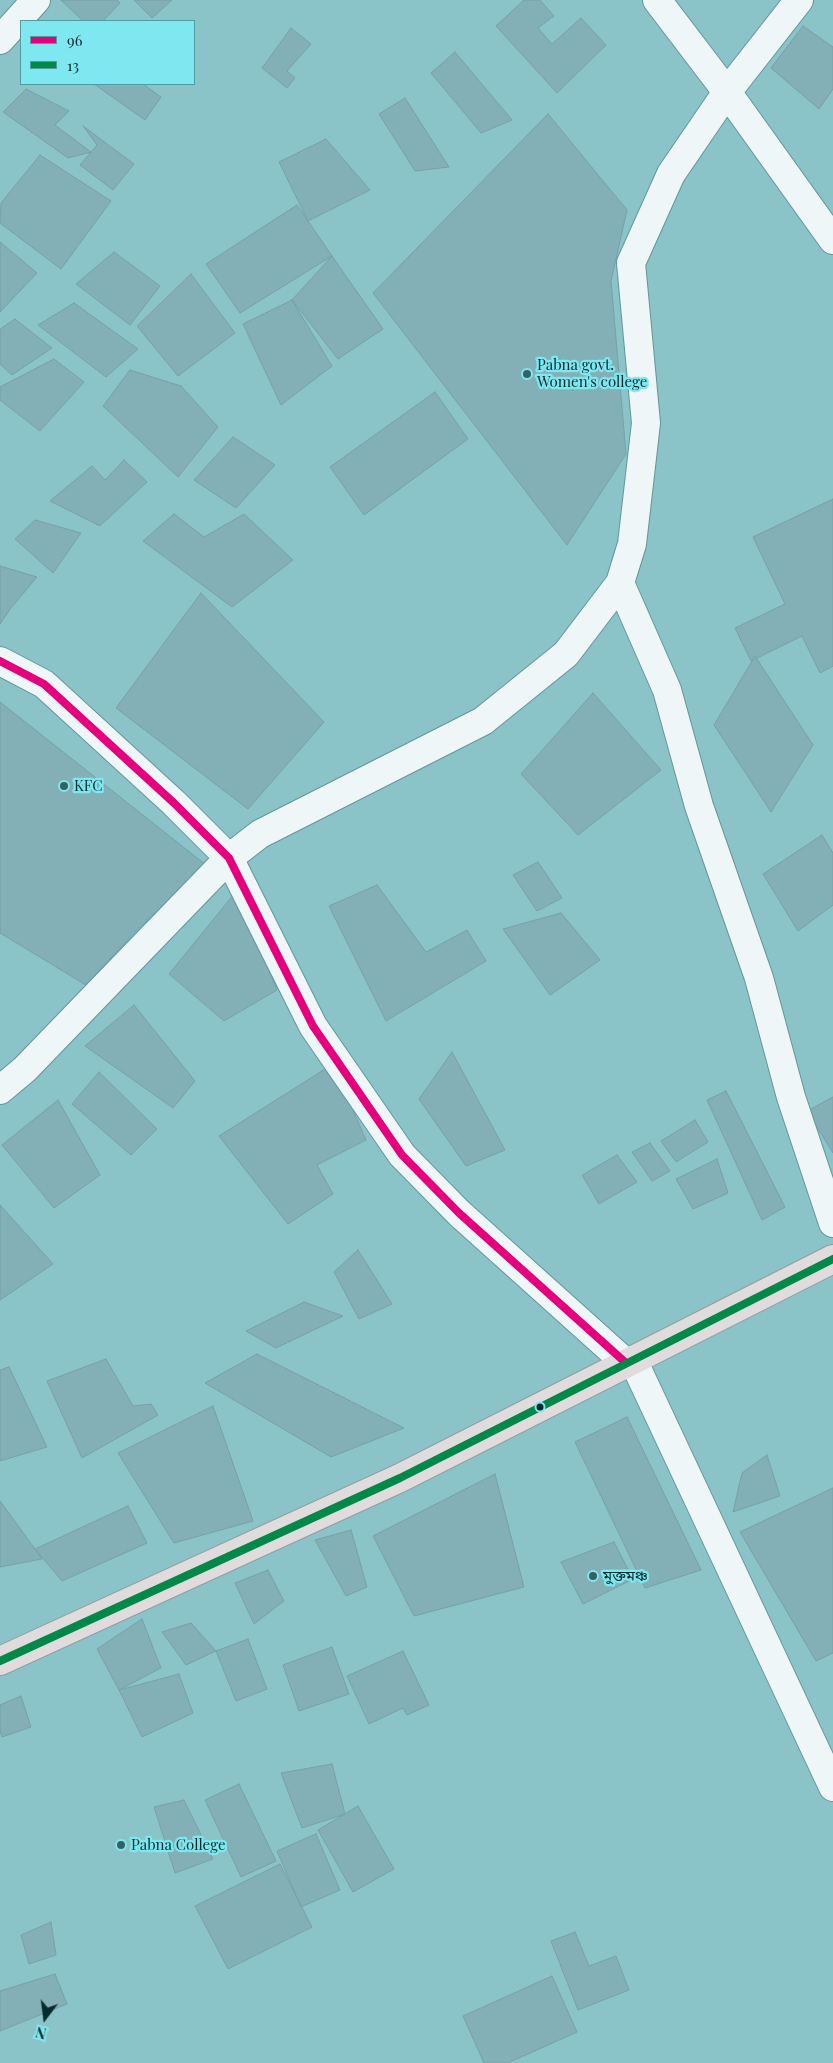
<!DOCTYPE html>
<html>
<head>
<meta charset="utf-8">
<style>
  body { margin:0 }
  #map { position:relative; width:833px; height:2063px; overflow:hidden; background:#8bc4c8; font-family:"Playfair Display",serif }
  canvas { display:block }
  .legend { position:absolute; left:20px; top:20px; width:175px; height:65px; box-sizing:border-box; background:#7ee7ef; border:1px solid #4f9ca2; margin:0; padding:6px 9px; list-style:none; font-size:15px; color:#082c2e }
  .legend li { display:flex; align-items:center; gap:10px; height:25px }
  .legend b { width:25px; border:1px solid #4f9ca2 }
  .north { position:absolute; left:20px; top:1993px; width:50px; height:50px; -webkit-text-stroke:4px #7ee7ef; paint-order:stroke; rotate:195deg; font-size:14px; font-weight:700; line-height:20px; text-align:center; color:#082c2e }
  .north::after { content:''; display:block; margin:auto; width:18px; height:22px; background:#082c2e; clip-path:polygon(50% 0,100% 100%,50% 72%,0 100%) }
</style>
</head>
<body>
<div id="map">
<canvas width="833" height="2063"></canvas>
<ul class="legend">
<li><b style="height:6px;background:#e5007d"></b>96</li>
<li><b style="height:6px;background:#028848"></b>13</li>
</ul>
<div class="north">N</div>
</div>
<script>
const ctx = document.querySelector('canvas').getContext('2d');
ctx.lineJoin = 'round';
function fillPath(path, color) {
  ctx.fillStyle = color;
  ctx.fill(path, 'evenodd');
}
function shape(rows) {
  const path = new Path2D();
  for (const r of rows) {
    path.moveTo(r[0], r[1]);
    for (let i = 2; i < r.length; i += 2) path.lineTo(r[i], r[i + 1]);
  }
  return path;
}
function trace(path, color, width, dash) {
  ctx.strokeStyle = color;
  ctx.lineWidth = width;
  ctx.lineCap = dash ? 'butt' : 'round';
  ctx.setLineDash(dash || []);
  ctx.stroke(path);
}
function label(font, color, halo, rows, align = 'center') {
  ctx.font = font + ' "Playfair Display","Noto Sans Bengali",serif';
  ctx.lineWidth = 4.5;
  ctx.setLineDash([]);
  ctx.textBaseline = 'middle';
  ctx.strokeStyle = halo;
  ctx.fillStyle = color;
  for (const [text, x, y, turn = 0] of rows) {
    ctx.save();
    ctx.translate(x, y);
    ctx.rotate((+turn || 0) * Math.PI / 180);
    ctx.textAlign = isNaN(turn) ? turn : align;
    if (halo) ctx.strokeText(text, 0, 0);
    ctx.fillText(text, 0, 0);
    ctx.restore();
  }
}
const building = shape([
  [61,0,117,0,120,3,103,21,83,21,61,0],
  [134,0,172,0,152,18,134,0],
  [524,0,540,0,554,16,538,28,552,44,581,18,606,45,557,93,496,26,524,0],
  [803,26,833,47,833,89,819,109,771,68,803,26],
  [291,28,311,44,287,71,295,78,287,88,262,68,291,28],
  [455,52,512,120,481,133,431,73,455,52],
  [94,84,143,84,161,97,145,120,94,84],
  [26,89,69,111,55,125,91,152,68,158,3,112,26,89],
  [405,98,449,167,415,171,379,114,405,98],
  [548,114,627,210,611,281,626,454,567,545,373,293,548,114],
  [83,126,134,164,113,190,80,165,97,145,83,126],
  [326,139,370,190,308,221,279,162,326,139],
  [40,155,111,201,61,269,0,223,1,203,40,155],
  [297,205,332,256,240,313,206,264,297,205],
  [0,242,37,273,0,312,0,242],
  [114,252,160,286,130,325,76,284,114,252],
  [332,256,383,329,338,359,292,300,332,256],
  [191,274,235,333,178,376,137,326,191,274],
  [292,300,332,366,281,405,243,324,292,300],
  [74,303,138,349,106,377,38,325,74,303],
  [15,319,52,348,12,375,0,364,0,329,15,319],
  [54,359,84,382,40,431,0,400,0,387,54,359],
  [130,370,181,386,218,427,178,477,103,406,130,370],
  [435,392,468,439,364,515,330,467,435,392],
  [233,437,275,465,236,508,194,480,233,437],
  [124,460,147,482,100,526,50,501,92,466,105,480,124,460],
  [833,499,833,666,820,673,802,636,751,661,735,628,785,604,753,537,833,499],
  [174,514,204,537,244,514,293,560,232,607,143,541,174,514],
  [35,520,81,533,53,573,15,539,35,520],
  [0,566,37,577,11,608,0,624,0,566],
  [201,593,324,722,248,809,116,708,201,593],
  [755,656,813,745,771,812,714,725,755,656],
  [593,693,661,770,578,835,521,774,593,693],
  [0,702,206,865,136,931,86,985,0,933,0,702],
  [822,835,833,853,833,905,798,931,763,874,822,835],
  [538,862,562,898,537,911,513,875,538,862],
  [377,885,426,952,467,930,486,961,386,1021,329,906,377,885],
  [239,888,277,990,224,1021,169,974,239,888],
  [561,913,600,960,550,995,503,929,561,913],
  [134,1005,195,1081,173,1108,85,1046,134,1005],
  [452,1052,505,1150,466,1166,419,1099,452,1052],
  [333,1064,366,1140,317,1165,333,1194,288,1224,219,1136,333,1064],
  [99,1072,157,1129,131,1155,72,1104,99,1072],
  [726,1091,785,1207,762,1220,707,1100,726,1091],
  [833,1097,833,1153,807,1111,833,1097],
  [58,1100,100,1175,54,1208,2,1145,58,1100],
  [695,1120,708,1142,676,1162,661,1141,695,1120],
  [650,1143,670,1171,652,1181,632,1152,650,1143],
  [617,1155,637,1182,599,1204,582,1175,617,1155],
  [717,1159,728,1193,693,1209,676,1179,717,1159],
  [0,1205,53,1264,0,1300,0,1205],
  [358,1250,392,1304,359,1319,334,1272,358,1250],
  [304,1302,343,1316,276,1348,246,1331,304,1302],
  [257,1354,404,1428,331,1457,205,1383,257,1354],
  [106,1359,133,1406,151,1404,158,1415,82,1458,47,1381,106,1359],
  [9,1367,47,1447,0,1461,0,1370,9,1367],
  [213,1406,253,1521,174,1543,118,1453,213,1406],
  [627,1417,701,1570,645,1588,575,1442,627,1417],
  [767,1455,780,1496,733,1512,742,1473,767,1455],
  [495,1474,524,1587,414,1616,373,1536,495,1474],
  [833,1488,833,1653,816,1661,740,1532,833,1488],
  [0,1501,35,1549,42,1559,0,1567,0,1501],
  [128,1506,147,1543,62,1581,35,1549,128,1506],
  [351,1530,367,1587,346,1596,315,1540,351,1530],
  [614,1542,633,1579,583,1604,561,1562,614,1542],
  [268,1570,284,1601,254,1624,235,1583,268,1570],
  [142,1619,161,1668,119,1690,97,1649,142,1619],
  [191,1623,216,1651,186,1665,162,1632,191,1623],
  [248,1639,267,1689,236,1701,216,1651,248,1639],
  [332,1647,349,1694,299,1711,283,1665,332,1647],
  [403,1651,429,1705,407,1715,403,1708,369,1724,347,1676,403,1651],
  [179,1674,193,1713,142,1737,119,1690,179,1674],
  [21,1696,31,1727,2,1737,0,1731,0,1705,21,1696],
  [332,1764,345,1814,302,1828,281,1773,332,1764],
  [239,1784,276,1861,241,1877,205,1800,239,1784],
  [184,1800,213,1859,175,1873,154,1807,184,1800],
  [358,1806,394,1869,353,1892,318,1830,358,1806],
  [316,1834,340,1890,301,1907,277,1851,316,1834],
  [280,1864,312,1927,228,1969,195,1906,280,1864],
  [51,1922,56,1955,29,1964,21,1935,51,1922],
  [575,1932,589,1966,616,1956,629,1990,578,2010,551,1941,575,1932],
  [55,1974,67,2004,0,2031,0,1991,55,1974],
  [552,1976,577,2032,508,2063,484,2063,463,2016,552,1976]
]);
fillPath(building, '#83afb6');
trace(building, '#75a1a9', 1);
const minor = shape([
  [657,0,727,92,833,240],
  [0,40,36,0],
  [620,583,667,690,699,806,759,978,791,1097,833,1223],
  [0,661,44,684,174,803,229,858,313,1026,402,1155,459,1213,626,1363],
  [0,1090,25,1069,229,858,260,834,483,721,566,654,620,583,632,544,646,423,631,263,671,174,727,92,799,0],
  [633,1360,833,1787]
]);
const highway = shape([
  [0,1661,400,1478,833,1259]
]);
trace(minor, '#659699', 30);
trace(highway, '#8f9e9f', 30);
trace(minor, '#eef6f7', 28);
trace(highway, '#e0dbdc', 28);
trace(shape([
  [0,661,44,684,174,803,229,858,313,1026,402,1155,459,1213,626,1363]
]), '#e5007d', 8);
trace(shape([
  [0,1661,400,1478,833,1259]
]), '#028848', 8);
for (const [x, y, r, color] of [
  [527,374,5,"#366164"],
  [64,786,5,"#366164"],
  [540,1407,4.5,"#082c2e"],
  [593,1576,5,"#366164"],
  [121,1845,5,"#366164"]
]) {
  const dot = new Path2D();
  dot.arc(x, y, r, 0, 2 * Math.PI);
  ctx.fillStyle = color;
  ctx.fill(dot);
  trace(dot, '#7ee7ef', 2);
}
label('15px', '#082c2e', '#7ee7ef', [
  ["Pabna govt.",537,365],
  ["Women's college",537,382],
  ["KFC",74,786],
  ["মুক্তমঞ্চ",603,1576],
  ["Pabna College",131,1845]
], 'left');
</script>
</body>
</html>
